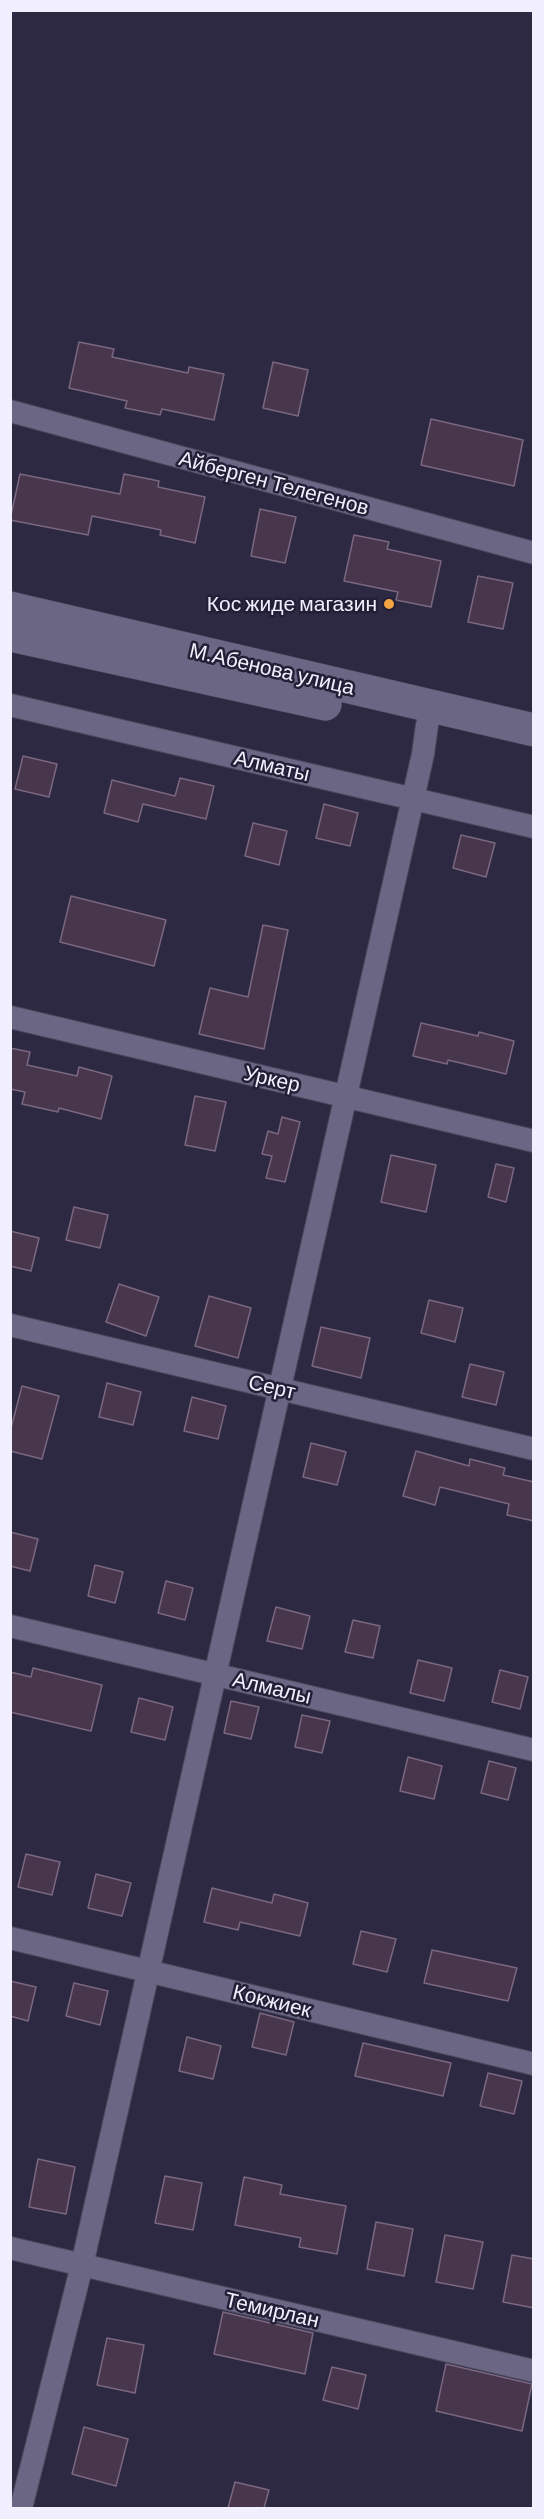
<!DOCTYPE html>
<html>
<head>
<meta charset="utf-8">
<style>
  body { margin:0 }
  #map { position:relative; width:544px; height:2519px; overflow:hidden; background:#2d2942; font-family:Barlow,sans-serif }
  canvas { display:block }
  .frame { position:absolute; inset:0; border:12px solid #f1effd; pointer-events:none }
</style>
</head>
<body>
<div id="map">
<canvas width="544" height="2519"></canvas>
<div class="frame"></div>
</div>
<script>
const ctx = document.querySelector('canvas').getContext('2d');
ctx.lineJoin = 'round';
function fillPath(path, color) {
  ctx.fillStyle = color;
  ctx.fill(path, 'evenodd');
}
function shape(rows) {
  const path = new Path2D();
  for (const r of rows) {
    path.moveTo(r[0], r[1]);
    for (let i = 2; i < r.length; i += 2) path.lineTo(r[i], r[i + 1]);
  }
  return path;
}
function trace(path, color, width, dash) {
  ctx.strokeStyle = color;
  ctx.lineWidth = width;
  ctx.lineCap = dash ? 'butt' : 'round';
  ctx.setLineDash(dash || []);
  ctx.stroke(path);
}
function label(font, color, halo, rows, align = 'center') {
  ctx.font = font + ' Barlow,sans-serif';
  ctx.lineWidth = 5;
  ctx.setLineDash([]);
  ctx.textBaseline = 'middle';
  ctx.strokeStyle = halo;
  ctx.fillStyle = color;
  for (const [text, x, y, turn = 0] of rows) {
    ctx.save();
    ctx.translate(x, y);
    ctx.rotate((+turn || 0) * Math.PI / 180);
    ctx.textAlign = isNaN(turn) ? turn : align;
    if (halo) ctx.strokeText(text, 0, 0);
    ctx.fillText(text, 0, 0);
    ctx.restore();
  }
}
const building = shape([
  [79,342,114,349,112,357,188,373,189,367,224,374,214,420,162,409,160,415,125,408,127,401,69,388,79,342],
  [273,362,308,370,298,416,263,408,273,362],
  [431,419,523,440,514,486,421,465,431,419],
  [20,474,120,494,124,474,159,481,158,487,205,497,195,543,160,535,161,530,92,516,88,535,10,520,20,474],
  [260,509,296,517,285,563,251,556,260,509],
  [354,535,389,542,387,549,441,561,431,607,396,600,398,592,344,581,354,535],
  [478,576,513,583,503,629,468,622,478,576],
  [23,756,57,764,49,797,15,789,23,756],
  [180,778,214,786,206,819,143,804,138,822,104,813,112,780,175,796,180,778],
  [324,804,358,813,350,846,316,838,324,804],
  [253,823,287,831,279,865,245,856,253,823],
  [461,835,495,843,486,877,453,868,461,835],
  [71,896,166,920,154,966,60,942,71,896],
  [263,925,288,930,264,1049,199,1034,210,988,248,997,263,925],
  [421,1023,478,1036,479,1032,514,1041,506,1074,448,1060,447,1064,413,1056,421,1023],
  [10,1048,30,1052,27,1065,77,1076,79,1067,112,1076,101,1119,59,1108,58,1112,22,1104,25,1092,10,1089,10,1048],
  [195,1096,226,1102,215,1151,185,1145,195,1096],
  [282,1117,300,1122,285,1182,266,1178,272,1156,262,1154,268,1131,278,1134,282,1117],
  [391,1155,436,1165,426,1212,381,1202,391,1155],
  [496,1164,514,1168,506,1202,488,1197,496,1164],
  [74,1207,108,1215,100,1248,66,1240,74,1207],
  [10,1231,39,1238,31,1271,10,1266,10,1231],
  [119,1284,159,1297,146,1336,106,1322,119,1284],
  [209,1296,251,1308,238,1358,195,1346,209,1296],
  [429,1300,463,1308,455,1342,421,1333,429,1300],
  [321,1327,370,1338,361,1378,312,1366,321,1327],
  [470,1364,504,1372,496,1405,462,1397,470,1364],
  [107,1383,141,1392,133,1425,99,1417,107,1383],
  [22,1386,59,1396,42,1459,10,1451,10,1432,22,1386],
  [192,1397,226,1406,218,1439,184,1431,192,1397],
  [311,1443,346,1452,337,1485,303,1477,311,1443],
  [416,1451,469,1466,470,1459,505,1468,503,1475,534,1482,534,1521,507,1515,509,1504,440,1487,435,1505,403,1496,416,1451],
  [10,1532,38,1539,30,1571,10,1566,10,1532],
  [95,1565,123,1572,115,1603,88,1596,95,1565],
  [166,1581,193,1588,185,1620,158,1613,166,1581],
  [276,1607,310,1616,302,1649,267,1641,276,1607],
  [353,1620,380,1626,373,1658,345,1652,353,1620],
  [418,1660,452,1668,444,1701,410,1693,418,1660],
  [33,1668,102,1685,91,1731,10,1712,10,1672,31,1677,33,1668],
  [500,1670,528,1677,520,1709,492,1702,500,1670],
  [139,1698,173,1707,165,1740,131,1732,139,1698],
  [231,1701,259,1707,251,1739,224,1733,231,1701],
  [302,1715,330,1721,322,1753,295,1747,302,1715],
  [408,1757,442,1766,434,1799,400,1791,408,1757],
  [489,1761,516,1768,508,1800,481,1793,489,1761],
  [26,1854,60,1862,52,1895,18,1887,26,1854],
  [96,1874,131,1883,122,1916,88,1908,96,1874],
  [212,1888,272,1903,274,1894,308,1903,300,1936,240,1922,238,1930,204,1922,212,1888],
  [361,1931,396,1939,387,1972,353,1964,361,1931],
  [432,1950,517,1968,508,2001,424,1983,432,1950],
  [10,1981,36,1987,28,2021,10,2016,10,1981],
  [74,1983,108,1991,100,2025,66,2016,74,1983],
  [260,2013,294,2022,286,2055,252,2047,260,2013],
  [187,2037,221,2046,213,2079,179,2071,187,2037],
  [363,2043,451,2063,443,2096,355,2076,363,2043],
  [488,2073,522,2081,514,2114,480,2106,488,2073],
  [38,2159,75,2167,66,2214,29,2207,38,2159],
  [165,2176,202,2183,193,2230,155,2223,165,2176],
  [244,2177,282,2185,280,2194,346,2206,337,2254,299,2247,301,2238,235,2225,244,2177],
  [376,2222,413,2229,404,2276,367,2269,376,2222],
  [445,2235,483,2242,473,2289,436,2282,445,2235],
  [512,2255,534,2259,534,2308,503,2302,512,2255],
  [223,2312,313,2333,305,2374,214,2354,223,2312],
  [107,2338,144,2345,135,2393,97,2385,107,2338],
  [446,2364,532,2384,522,2431,436,2411,446,2364],
  [332,2367,366,2375,358,2409,323,2400,332,2367],
  [84,2427,128,2439,116,2486,72,2474,84,2427],
  [235,2482,269,2490,264,2508,228,2508,235,2482]
]);
fillPath(building, '#48364d');
trace(building, '#7a6780', 1.5);
const street = shape([
  [10,411,534,553],
  [10,705,534,827],
  [10,1017,534,1141],
  [10,1325,534,1449],
  [10,1626,534,1750],
  [10,1938,534,2064],
  [10,2248,534,2371],
  [21,2508,82,2265,423,754,427,725]
]);
const secondary = shape([
  [10,608,534,730],
  [10,635,325,704]
]);
trace(street, '#4a465b', 24);
trace(secondary, '#4a465b', 34);
trace(street, '#6a6683', 22);
trace(secondary, '#6a6683', 33);
for (const [x, y, r, color] of [
  [389,604,6,"#f2a541"]
]) {
  const dot = new Path2D();
  dot.arc(x, y, r, 0, 2 * Math.PI);
  ctx.fillStyle = color;
  ctx.fill(dot);
  trace(dot, '#231f37', 2);
}
label('21px', '#f1effd', '#231f37', [
  ["Айберген Телегенов",274,483,15],
  ["М.Абенова улица",272,669,13],
  ["Алматы",272,766,13],
  ["Уркер",272,1079,13],
  ["Серт",272,1387,13],
  ["Алмалы",272,1688,13],
  ["Кокжиек",272,2001,14],
  ["Темирлан",272,2310,13]
]);
label('21px', '#f1effd', '#231f37', [
  ["Кос жиде магазин",377,604]
], 'right');
</script>
</body>
</html>
